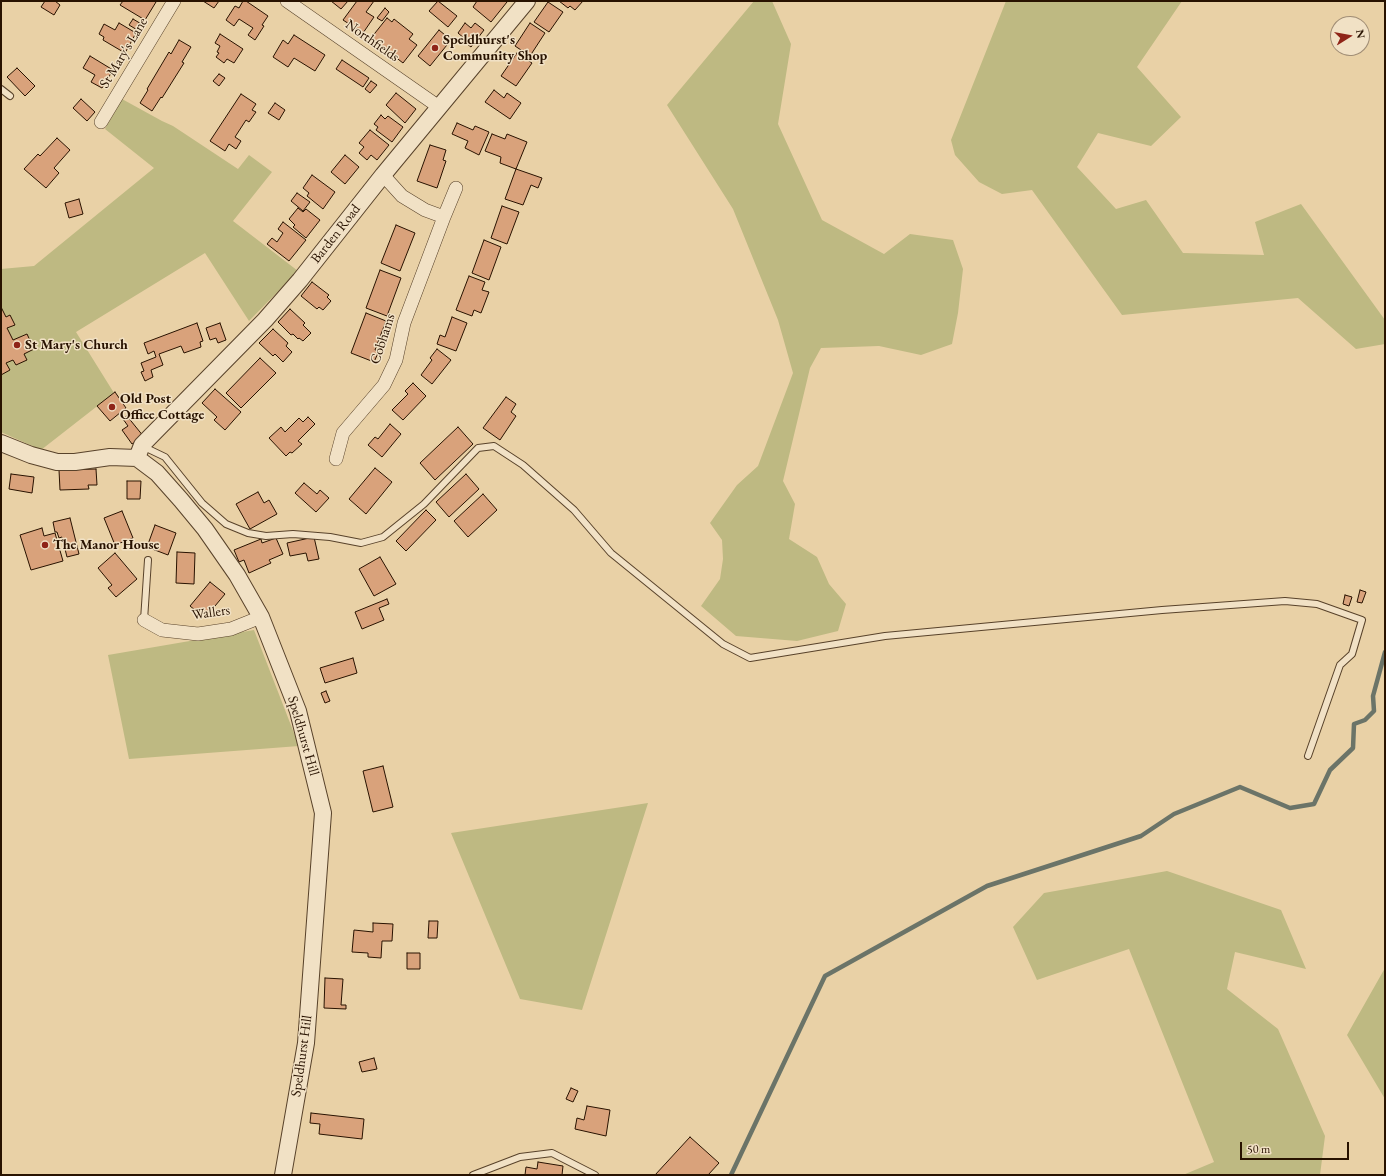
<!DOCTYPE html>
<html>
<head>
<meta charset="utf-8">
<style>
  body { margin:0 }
  #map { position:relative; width:1386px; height:1176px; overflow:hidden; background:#e9d1a6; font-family:"EB Garamond",serif }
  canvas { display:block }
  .frame { position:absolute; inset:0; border:2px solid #281200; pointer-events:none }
  .north { position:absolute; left:1330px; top:16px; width:40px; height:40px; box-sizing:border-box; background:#f1e1c5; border:1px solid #a18e76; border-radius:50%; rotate:79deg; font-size:11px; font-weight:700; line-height:16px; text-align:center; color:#281200 }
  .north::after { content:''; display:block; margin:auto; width:14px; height:18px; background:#8f2418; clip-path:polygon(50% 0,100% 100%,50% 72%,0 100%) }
  .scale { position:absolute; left:1240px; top:1142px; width:109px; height:18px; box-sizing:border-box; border:2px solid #281200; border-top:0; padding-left:5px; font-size:12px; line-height:14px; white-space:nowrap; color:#281200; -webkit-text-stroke:3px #f1e1c5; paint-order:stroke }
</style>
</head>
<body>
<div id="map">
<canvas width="1386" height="1176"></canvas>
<div class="frame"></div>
<div class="north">N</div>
<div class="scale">50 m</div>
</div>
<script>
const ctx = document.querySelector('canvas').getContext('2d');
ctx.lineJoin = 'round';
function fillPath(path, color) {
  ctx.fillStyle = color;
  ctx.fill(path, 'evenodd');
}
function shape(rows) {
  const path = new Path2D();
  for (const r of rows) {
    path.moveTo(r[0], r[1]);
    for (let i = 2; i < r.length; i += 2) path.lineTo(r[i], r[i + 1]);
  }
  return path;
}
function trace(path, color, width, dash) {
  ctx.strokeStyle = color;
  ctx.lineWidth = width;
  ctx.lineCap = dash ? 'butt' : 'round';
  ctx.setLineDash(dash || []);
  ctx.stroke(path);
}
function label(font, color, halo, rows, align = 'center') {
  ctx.font = font + ' "EB Garamond",serif';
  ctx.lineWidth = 3;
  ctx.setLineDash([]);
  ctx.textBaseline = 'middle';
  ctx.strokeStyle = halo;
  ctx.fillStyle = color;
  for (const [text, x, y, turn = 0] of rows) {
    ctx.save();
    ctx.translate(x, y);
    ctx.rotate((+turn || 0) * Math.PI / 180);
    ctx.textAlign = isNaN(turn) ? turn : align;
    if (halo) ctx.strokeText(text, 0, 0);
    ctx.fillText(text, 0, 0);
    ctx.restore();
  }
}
fillPath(shape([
  [754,1,772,1,791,44,778,124,822,220,884,254,910,234,953,240,963,269,958,313,952,344,921,355,879,346,821,348,810,368,783,481,795,504,789,539,817,557,829,584,846,604,838,631,797,641,736,636,701,606,720,579,723,559,722,540,710,523,737,485,758,466,793,373,778,320,733,209,667,105],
  [1006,1,1182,1,1137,67,1181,117,1151,146,1098,133,1077,167,1116,209,1146,200,1183,253,1264,255,1255,222,1301,204,1385,320,1385,344,1356,349,1298,298,1122,315,1032,190,1002,194,979,182,955,155,951,140],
  [122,99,162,121,173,126,238,169,249,155,272,172,233,221,298,271,249,321,205,253,76,332,114,393,41,450,1,432,1,269,34,266,154,168,105,129],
  [254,630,299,746,129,759,108,655],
  [648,803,582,1010,520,999,451,833],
  [1167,871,1281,910,1306,969,1235,952,1227,989,1278,1029,1325,1136,1320,1175,1183,1175,1214,1162,1129,949,1037,980,1013,927,1044,893],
  [1385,968,1385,1099,1347,1035]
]), '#beb982');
trace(shape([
  [731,1175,825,976,987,886,1141,836,1174,814,1240,787,1290,808,1314,804,1330,770,1353,748,1354,724,1365,720,1374,711,1373,696,1385,652]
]), '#6b7468', 4.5);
const building = shape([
  [45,1,55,1,60,5,54,15,41,7,45,1],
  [123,1,154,1,156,2,145,20,120,5,123,1],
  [203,1,219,1,214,8,203,1],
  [243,1,246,1,268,16,262,25,264,26,255,40,248,35,253,28,239,19,234,26,226,20,235,6,239,8,243,1],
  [331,1,348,1,341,9,331,1],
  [357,1,374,1,366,12,374,17,363,33,343,20,357,1],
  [438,1,457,16,448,27,429,11,438,1],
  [477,1,505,1,507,2,491,22,473,7,477,1],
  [559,1,583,1,575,10,570,6,568,8,559,1],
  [548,2,563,12,549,32,534,22,548,2],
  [385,8,389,12,382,21,377,18,385,8],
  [387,18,392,22,394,19,413,34,409,39,417,45,403,63,371,38,387,18],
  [133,19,143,25,139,31,129,25,133,19],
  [119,23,136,33,125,53,103,40,104,37,99,34,104,24,115,30,119,23],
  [465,23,471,28,475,23,484,30,471,47,463,41,465,39,458,33,465,23],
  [530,23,545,33,530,56,515,46,530,23],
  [439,30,451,40,430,66,418,56,439,30],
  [220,34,243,49,234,63,227,59,224,63,216,57,219,53,217,52,220,46,215,43,220,34],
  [294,35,325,55,315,71,294,58,288,67,273,57,283,40,288,44,294,35],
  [179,40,191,47,182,62,184,63,162,98,161,97,152,111,140,103,148,90,147,89,169,52,171,54,179,40],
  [517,53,532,63,516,86,501,76,517,53],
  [90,56,113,70,102,88,91,82,95,75,83,68,90,56],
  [342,60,369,78,363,87,336,69,342,60],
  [17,68,35,86,25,96,7,77,17,68],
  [219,74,225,78,219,86,213,81,219,74],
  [371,81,377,85,370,93,365,89,371,81],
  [494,90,504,98,507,93,521,103,510,119,485,102,494,90],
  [396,93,416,109,405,123,386,105,396,93],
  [241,94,256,104,252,110,256,112,249,122,246,120,235,137,241,141,236,149,229,144,225,151,210,141,241,94],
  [81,99,95,112,87,121,73,108,81,99],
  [275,103,285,110,279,120,268,113,275,103],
  [381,115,385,119,388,116,403,127,392,142,376,130,378,127,374,124,381,115],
  [457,123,473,130,475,126,489,132,479,155,465,148,468,141,452,134,457,123],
  [370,130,389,145,377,160,371,155,367,160,359,153,364,147,359,143,370,130],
  [492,134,505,139,507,134,527,142,516,169,500,163,501,157,485,151,492,134],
  [57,138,70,150,54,168,59,173,46,188,24,169,38,154,40,156,57,138],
  [430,145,446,150,443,160,446,161,437,188,417,181,430,145],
  [345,155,359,167,345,184,331,172,345,155],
  [516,169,542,178,538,188,531,185,523,205,505,199,516,169],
  [312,175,335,192,323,209,307,196,309,193,303,188,312,175],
  [297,193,310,202,303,211,291,201,297,193],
  [79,199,83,214,69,218,65,203,79,199],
  [502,206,519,212,507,244,491,238,502,206],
  [298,208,303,212,306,209,320,220,306,238,293,227,295,225,289,219,298,208],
  [283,222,306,240,289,261,267,244,272,238,277,242,283,233,278,229,283,222],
  [396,225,415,233,400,271,381,263,396,225],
  [484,240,501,247,489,280,472,273,484,240],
  [380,270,401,278,387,316,366,308,380,270],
  [469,276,485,282,482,290,489,292,481,313,474,310,472,316,456,310,469,276],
  [312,282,329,295,327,297,331,301,323,310,319,307,317,309,301,296,312,282],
  [1,307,6,317,10,315,15,325,7,328,13,340,27,334,34,349,24,354,27,360,16,365,13,360,6,363,10,370,1,375,1,307],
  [290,309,305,323,303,325,311,333,303,341,299,338,298,339,293,334,291,335,278,322,290,309],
  [366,313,386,321,375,350,379,351,374,362,351,353,366,313],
  [452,317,467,323,456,351,437,344,440,335,445,337,452,317],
  [197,323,203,341,200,342,201,347,184,353,181,346,159,354,163,365,151,370,153,377,145,381,141,372,144,371,141,363,156,357,154,351,148,354,144,343,197,323],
  [220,323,226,340,218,343,216,338,210,340,206,328,220,323],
  [273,329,288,343,286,346,292,352,283,362,275,354,273,356,259,343,273,329],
  [437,349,451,360,432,384,421,375,432,360,430,358,437,349],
  [260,358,276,373,241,408,226,393,260,358],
  [413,383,426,396,403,420,392,410,408,394,405,391,413,383],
  [215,389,241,412,225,430,214,420,217,417,202,403,215,389],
  [115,392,126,408,110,421,97,406,115,392],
  [506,397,516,404,511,412,516,416,500,440,483,428,506,397],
  [127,416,144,437,132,444,122,430,128,426,123,419,127,416],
  [308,417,315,424,298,441,302,444,292,453,290,452,286,456,269,438,281,427,285,432,299,418,303,422,308,417],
  [390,424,401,434,382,457,368,445,375,437,378,439,390,424],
  [458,427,473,444,435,480,420,463,458,427],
  [375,468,392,482,366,514,349,499,375,468],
  [96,469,97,485,88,485,89,489,60,490,59,470,96,469],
  [11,474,34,477,32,493,9,489,11,474],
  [466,474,479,489,449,517,436,502,466,474],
  [127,481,141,481,140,499,127,499,127,481],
  [304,483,317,494,320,490,329,498,316,512,295,493,304,483],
  [258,492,264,503,269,500,277,514,250,529,236,504,258,492],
  [483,494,497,510,468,537,454,521,483,494],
  [426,510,436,520,406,551,396,541,426,510],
  [122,511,133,538,115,545,104,518,122,511],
  [70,518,79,554,67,557,62,537,59,538,57,532,55,532,53,522,70,518],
  [155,525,176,533,168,555,147,547,155,525],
  [42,528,44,536,55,533,63,561,31,570,20,535,42,528],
  [314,537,319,559,308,561,306,553,290,556,287,543,314,537],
  [276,538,283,554,269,560,271,563,249,573,244,560,239,562,234,550,261,539,262,543,276,538],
  [177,552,195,553,194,584,176,583,177,552],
  [115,553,137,579,116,597,108,588,112,585,98,568,115,553],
  [380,557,396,584,374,596,359,569,380,557],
  [210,582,225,594,205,618,190,606,210,582],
  [1360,590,1366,592,1362,603,1357,602,1360,590],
  [1345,595,1352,597,1349,606,1343,604,1345,595],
  [387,599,389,604,379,608,384,620,362,629,355,612,387,599],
  [353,658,357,673,325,683,320,668,353,658],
  [326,691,330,701,325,703,321,693,326,691],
  [383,766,393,807,373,812,363,771,383,766],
  [429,921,438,921,437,938,428,938,429,921],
  [373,923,393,924,392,941,382,941,381,958,368,957,368,953,352,952,354,930,373,932,373,923],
  [407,953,420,953,420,969,407,969,407,953],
  [325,978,343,979,341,1005,346,1005,346,1009,324,1008,325,978],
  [374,1058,377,1069,362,1072,359,1062,374,1058],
  [571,1088,578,1091,573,1102,566,1099,571,1088],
  [587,1106,610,1110,606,1136,575,1129,577,1118,584,1120,587,1106],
  [311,1113,364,1119,362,1139,319,1134,320,1124,310,1123,311,1113],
  [690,1137,719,1163,708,1175,655,1175,690,1137],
  [538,1162,563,1166,562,1175,525,1175,526,1167,537,1169,538,1162]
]);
fillPath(building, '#d9a27b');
trace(building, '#281200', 1);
const service = shape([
  [1,89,10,96],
  [142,446,165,457,202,503,226,524,248,533,266,536,293,534,330,537,361,543,383,537,424,504,478,448,494,446,523,465,574,510,611,553,723,644,750,658,885,636,1162,610,1285,601,1317,604,1362,620,1352,654,1340,665,1308,756],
  [144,620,148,560],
  [473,1175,520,1157,552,1153,595,1175]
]);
const minor = shape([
  [287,1,439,107],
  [101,122,174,1],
  [444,217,456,188],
  [336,459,343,433,384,385,396,360,404,323,444,217,425,210,402,196,383,175],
  [144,620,162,630,198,634,231,629,261,617]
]);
const tertiary = shape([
  [1,443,31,455,57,462,75,462,110,457,137,458,157,473,181,500,205,529,237,575,261,617,298,711,323,813,306,1043,283,1175],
  [137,458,142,445,265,320,300,280,383,175,527,1]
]);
trace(service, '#58422a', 8);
trace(minor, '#58422a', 14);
trace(tertiary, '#58422a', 18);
trace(service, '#f1e1c5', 6);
trace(minor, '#f1e1c5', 13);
trace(tertiary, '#f1e1c5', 16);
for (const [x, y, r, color] of [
  [435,48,4,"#8f2418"],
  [17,345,4,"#8f2418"],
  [112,407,4,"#8f2418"],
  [45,545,4,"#8f2418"]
]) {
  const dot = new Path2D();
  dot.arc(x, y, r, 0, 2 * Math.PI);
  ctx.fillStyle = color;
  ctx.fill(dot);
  trace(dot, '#f1e1c5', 1.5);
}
label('bold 14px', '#281200', '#f1e1c5', [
  ["Speldhurst's",443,40],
  ["Community Shop",443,56],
  ["St Mary's Church",25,345],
  ["Old Post",120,399],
  ["Office Cottage",120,415],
  ["The Manor House",53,545]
], 'left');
label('14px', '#281200', '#f1e1c5', [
  ["Northfields",372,41,35],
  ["St Mary's Lane",124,53,-59],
  ["Barden Road",336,234,-52],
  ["Cobhams",383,339,-72],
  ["Wallers",211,613,-8],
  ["Speldhurst Hill",303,736,74],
  ["Speldhurst Hill",302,1056,-82]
]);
</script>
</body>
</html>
